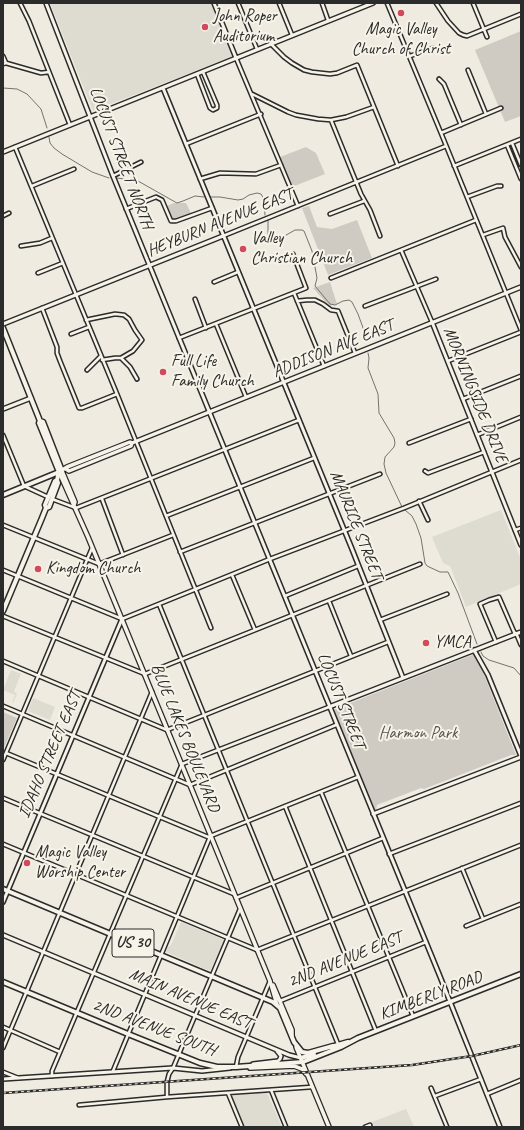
<!DOCTYPE html>
<html>
<head>
<meta charset="utf-8">
<style>
  body { margin:0 }
  #map { position:relative; width:524px; height:1130px; overflow:hidden; background:#efebe0; font-family:Caveat,sans-serif }
  canvas { display:block }
  .frame { position:absolute; inset:0; border:4px solid #2b2b2b; pointer-events:none }
</style>
</head>
<body>
<div id="map">
<canvas width="524" height="1130"></canvas>
<div class="frame"></div>
</div>
<script>
const ctx = document.querySelector('canvas').getContext('2d');
ctx.lineJoin = 'round';
function fillPath(path, color) {
  ctx.fillStyle = color;
  ctx.fill(path, 'evenodd');
}
function shape(rows) {
  const path = new Path2D();
  for (const r of rows) {
    path.moveTo(r[0], r[1]);
    for (let i = 2; i < r.length; i += 2) path.lineTo(r[i], r[i + 1]);
  }
  return path;
}
function trace(path, color, width, dash) {
  ctx.strokeStyle = color;
  ctx.lineWidth = width;
  ctx.lineCap = dash ? 'butt' : 'round';
  ctx.setLineDash(dash || []);
  ctx.stroke(path);
}
function label(font, color, halo, rows, align = 'center') {
  ctx.font = font + ' Caveat,sans-serif';
  ctx.lineWidth = 4;
  ctx.setLineDash([]);
  ctx.textBaseline = 'middle';
  ctx.strokeStyle = halo;
  ctx.fillStyle = color;
  for (const [text, x, y, turn = 0] of rows) {
    ctx.save();
    ctx.translate(x, y);
    ctx.rotate((+turn || 0) * Math.PI / 180);
    ctx.textAlign = isNaN(turn) ? turn : align;
    if (halo) ctx.strokeText(text, 0, 0);
    ctx.fillText(text, 0, 0);
    ctx.restore();
  }
}
fillPath(shape([
  [50,3,211,3,233,56,93,111],
  [501,510,521,560,521,584,466,607,450,566,443,563,432,537],
  [11,670,21,674,14,691,17,694,13,703,12,702,15,695,3,690],
  [33,698,55,707,50,720,28,711],
  [181,922,224,940,210,971,166,952,167,948,171,945],
  [248,1093,267,1093,282,1127,244,1127,230,1096],
  [406,1109,414,1127,374,1127,372,1122]
]), '#dedbd1');
fillPath(shape([
  [521,31,521,116,505,122,475,50],
  [306,147,316,153,325,174,292,187,280,157],
  [174,203,186,203,191,213,173,220,167,206],
  [309,206,317,227,332,229,357,220,372,258,328,275,302,208],
  [330,282,337,304,329,306,313,288],
  [472,655,474,655,483,672,516,755,511,755,424,789,421,788,377,805,376,810,375,810,334,710,335,709],
  [3,712,17,718,3,750]
]), '#cfcbc2');
trace(shape([
  [3,88,17,89,27,94,41,109,47,128],
  [49,137,50,143,54,148,62,154,92,172,109,178],
  [117,178,138,181,177,203,183,201,195,196,204,197],
  [210,197,220,197,238,200,243,199,249,195,257,193,261,194,264,199,265,215],
  [268,221,268,234,269,237,275,239,281,238,295,230,302,230,304,231,312,251,317,278,315,286,330,304,335,305,343,301,349,300,352,302,358,314,366,336],
  [368,353,369,358,368,368,378,394,379,413,394,438,395,443,394,447,385,457,384,464,386,473,402,507],
  [405,510,412,516,416,524,421,538,425,563,427,566,440,572,448,572,458,593,477,644],
  [481,652,483,656,489,660,514,668,521,676]
]), '#74726e', 1);
const minor = shape([
  [20,3,29,21,70,125],
  [238,3,257,49],
  [279,3,292,35],
  [322,3,328,20],
  [387,3,441,133,521,330],
  [436,3,448,21,459,33,463,35,467,36,521,14],
  [473,3,487,37],
  [271,44,284,57,292,63,304,70,312,72,330,74,337,73,357,65,398,166],
  [3,56,6,63],
  [410,56,433,48],
  [236,58,298,206],
  [3,64,6,63,41,73,49,72],
  [468,70,486,114],
  [197,74,210,108,213,110,217,108,217,105,203,72],
  [439,79,444,84,461,125],
  [252,94,288,112,296,115,318,119,331,120,346,117,374,107],
  [331,120,361,194,370,210,380,236],
  [441,133,501,108],
  [512,143,521,165],
  [186,144,261,114],
  [507,145,521,179],
  [15,147,117,394,211,628],
  [454,166,521,139],
  [113,176,141,162],
  [200,179,220,173,256,174,281,165],
  [32,186,74,169],
  [467,197,497,186,501,186],
  [126,209,156,197,162,200,171,221,176,221,212,208],
  [330,214,364,201],
  [3,216,9,213],
  [483,235,503,228,505,237,521,267],
  [223,236,446,146],
  [21,246,40,243,52,238],
  [401,250,432,322],
  [38,273,63,263],
  [331,278,476,220],
  [214,282,238,272],
  [294,293,324,366],
  [195,299,206,328],
  [297,301,307,300,315,300,323,304,331,310,338,311,355,353],
  [365,306,436,279],
  [42,308,57,347,57,353,60,361,79,408,82,408,117,394],
  [86,320,115,314,124,315,129,319,135,330,142,340,133,351,121,358,115,358,102,360],
  [216,324,246,397],
  [71,334,89,327],
  [179,338,306,288,293,254],
  [121,358,130,367,137,379],
  [448,361,521,332],
  [87,370,101,356],
  [463,399,521,376],
  [3,435,24,486,48,497],
  [477,435,521,417],
  [409,443,471,419],
  [425,471,428,473,484,452],
  [52,499,76,508,299,420],
  [102,499,123,555],
  [419,501,428,520],
  [166,516,314,458],
  [3,525,99,564,173,535],
  [515,530,521,528],
  [180,552,380,474],
  [3,570,122,619,270,559,404,508,521,460],
  [232,575,255,630],
  [285,596,358,566],
  [329,601,351,656],
  [159,604,338,1044],
  [3,616,145,674,420,564],
  [380,620,447,594],
  [516,633,521,645],
  [496,642,480,604,489,600,499,597,515,634],
  [3,661,167,730,388,642],
  [3,706,190,785,336,725],
  [6,753,208,837,358,777],
  [3,760,92,548],
  [321,792,413,1016],
  [3,798,234,894],
  [285,806,376,1031],
  [3,844,257,950,521,845],
  [389,854,521,803],
  [462,868,483,919],
  [236,898,383,838],
  [466,926,521,904],
  [280,1001,426,942],
  [3,1027,60,1052],
  [3,1048,152,692],
  [236,1067,238,1057,270,981],
  [113,1071,210,837],
  [3,1072,18,1078],
  [52,1076,52,1071,182,764,329,707],
  [431,1088,447,1127],
  [271,1090,286,1127],
  [228,1093,242,1127],
  [487,1094,521,1080],
  [435,1096,481,1079],
  [167,1097,167,1082,169,1074,173,1068,240,909],
  [79,1105,167,1097,312,1087],
  [365,1127,370,1125]
]);
const tertiary = shape([
  [46,3,113,176,439,974,500,1127],
  [214,3,236,58],
  [163,88,352,549,403,678],
  [3,152,373,3],
  [432,322,521,545],
  [3,324,223,236],
  [3,409,31,398],
  [474,650,488,675,521,756],
  [329,707,521,632],
  [373,814,521,757],
  [3,902,122,619],
  [3,935,289,1055,301,1058],
  [253,1064,278,1061,280,1059,281,1056,277,1051],
  [3,1079,173,1068,202,1071,230,1068]
]);
const secondary = shape([
  [66,469,69,471,131,446,132,443],
  [62,471,75,502,74,505],
  [273,985,292,1030,292,1037],
  [277,1005,270,981,190,785,88,537,59,472,67,467,120,446,130,442,132,443,521,287],
  [296,1047,329,1127],
  [250,1068,294,1066,302,1069,306,1074]
]);
const primary = shape([
  [3,328,40,421,43,422,62,471],
  [40,421,39,423,59,472],
  [3,495,59,472],
  [46,508,49,507,58,483,57,480,59,472],
  [3,611,42,518,46,508,45,505,55,481,57,480],
  [3,889,273,1002,280,1008,294,1042,302,1052,308,1053,333,1046],
  [3,982,128,1034,200,1063,217,1067,236,1067,303,1062,341,1047,358,1038,521,974],
  [331,1047,348,1042],
  [301,1058,314,1054]
]);
trace(minor, '#2b2b2b', 5.5);
trace(tertiary, '#2b2b2b', 6);
trace(secondary, '#2b2b2b', 6);
trace(primary, '#2b2b2b', 7);
trace(minor, '#f7f3e8', 2.5);
trace(tertiary, '#f7f3e8', 3);
trace(secondary, '#f7f3e8', 3.5);
trace(primary, '#f7f3e8', 4);
const rail = shape([
  [3,1093,412,1065,472,1056,521,1045]
]);
trace(rail, '#2b2b2b', 2.5);
trace(rail, '#f7f3e8', 1, [3]);
for (const [x, y, r, color] of [
  [401,13,4,"#d1495b"],
  [205,27,4,"#d1495b"],
  [243,249,4,"#d1495b"],
  [163,372,4,"#d1495b"],
  [38,569,4,"#d1495b"],
  [426,643,4,"#d1495b"],
  [27,863,4,"#d1495b"]
]) {
  const dot = new Path2D();
  dot.arc(x, y, r, 0, 2 * Math.PI);
  ctx.fillStyle = color;
  ctx.fill(dot);
  trace(dot, '#f7f3e8', 1.5);
}
for (const [x, y, w] of [
  [133,943,42]
]) {
  const box = new Path2D();
  box.roundRect(x - w / 2, y - 14, w, 28, 3);
  ctx.fillStyle = '#f7f3e8';
  ctx.fill(box);
  trace(box, '#2b2b2b', 1);
}
label('bold 16px', '#2b2b2b', null, [
  ["US 30",133,943]
]);
label('17px', '#2b2b2b', '#f7f3e8', [
  ["John Roper",213,17],
  ["Auditorium",213,37],
  ["Magic Valley",401,30,"center"],
  ["Church of Christ",401,50,"center"],
  ["Valley",251,239],
  ["Christian Church",251,259],
  ["Full Life",171,362],
  ["Family Church",171,382],
  ["Kingdom Church",46,569],
  ["YMCA",434,643],
  ["Magic Valley",35,853],
  ["Worship Center",35,873]
], 'left');
label('17px', '#2b2b2b', '#f7f3e8', [
  ["LOCUST STREET NORTH",121,158,69],
  ["HEYBURN AVENUE EAST",220,223,-22],
  ["ADDISON AVE EAST",333,349,-22],
  ["MORNINGSIDE DRIVE",475,395,68],
  ["MAURICE STREET",356,525,68],
  ["LOCUST STREET",341,701,68],
  ["BLUE LAKES BOULEVARD",185,738,68],
  ["IDAHO STREET EAST",50,755,-67],
  ["2ND AVENUE EAST",345,960,-22],
  ["KIMBERLY ROAD",431,996,-21],
  ["MAIN AVENUE EAST",190,999,23],
  ["2ND AVENUE SOUTH",154,1028,21]
]);
label('17px', '#545351', '#f7f3e8', [
  ["Harmon Park",418,734]
]);
</script>
</body>
</html>
